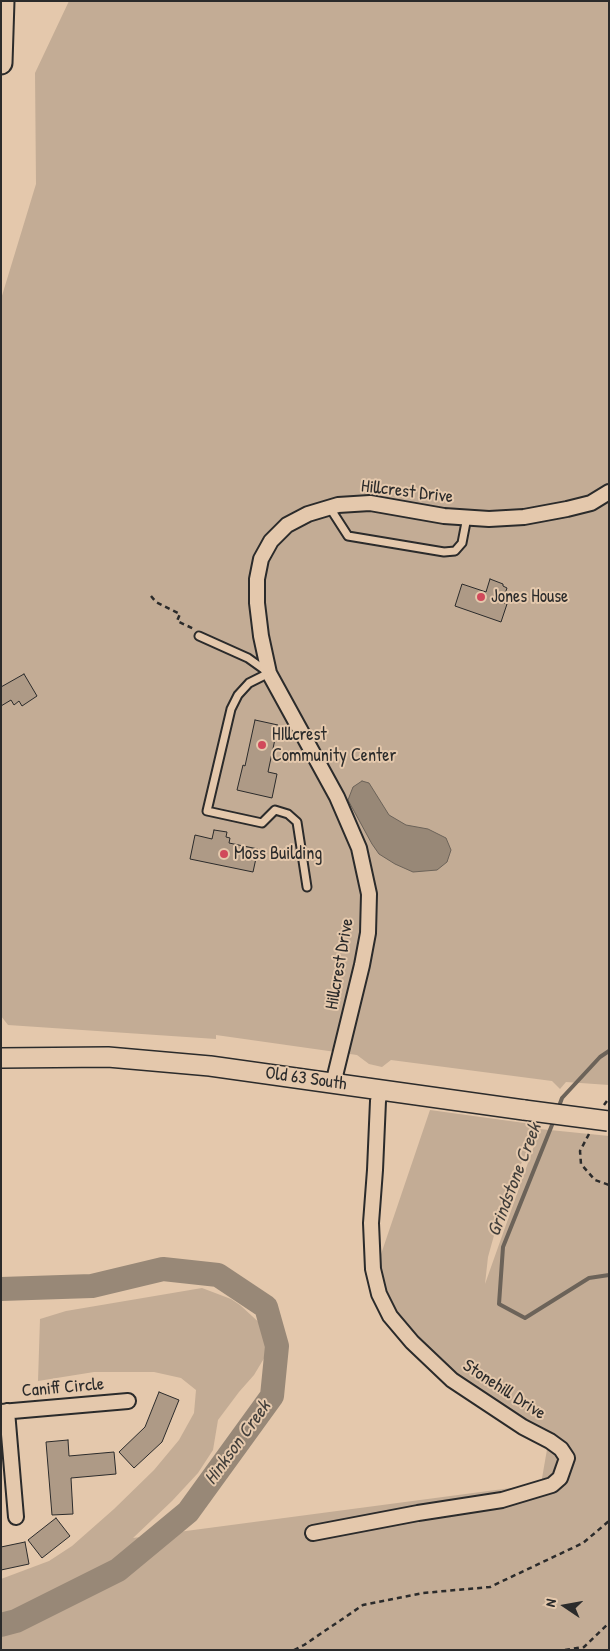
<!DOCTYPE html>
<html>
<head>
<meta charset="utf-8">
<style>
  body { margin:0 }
  #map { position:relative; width:610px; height:1651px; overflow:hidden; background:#e4c8ac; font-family:"Patrick Hand",sans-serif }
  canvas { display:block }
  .frame { position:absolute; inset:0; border:2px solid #2b2b2b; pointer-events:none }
  .north { position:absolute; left:540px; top:1581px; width:50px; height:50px; -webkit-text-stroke:4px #e4c8ac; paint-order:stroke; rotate:282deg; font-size:14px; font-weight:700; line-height:20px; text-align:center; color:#2b2b2b }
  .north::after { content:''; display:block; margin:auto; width:18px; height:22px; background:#2b2b2b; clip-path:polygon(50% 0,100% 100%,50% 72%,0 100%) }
</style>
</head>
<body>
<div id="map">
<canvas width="610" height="1651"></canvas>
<div class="frame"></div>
<div class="north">N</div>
</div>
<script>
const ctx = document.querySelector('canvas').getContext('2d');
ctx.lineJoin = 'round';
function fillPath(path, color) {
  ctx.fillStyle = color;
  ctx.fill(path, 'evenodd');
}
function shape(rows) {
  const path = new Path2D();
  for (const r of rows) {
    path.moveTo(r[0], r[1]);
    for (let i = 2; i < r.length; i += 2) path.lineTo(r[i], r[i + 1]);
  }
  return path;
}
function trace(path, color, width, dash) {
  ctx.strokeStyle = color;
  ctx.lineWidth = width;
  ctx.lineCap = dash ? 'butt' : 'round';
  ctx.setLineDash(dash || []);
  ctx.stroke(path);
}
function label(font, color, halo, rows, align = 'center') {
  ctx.font = font + ' "Patrick Hand",sans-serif';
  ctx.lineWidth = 4;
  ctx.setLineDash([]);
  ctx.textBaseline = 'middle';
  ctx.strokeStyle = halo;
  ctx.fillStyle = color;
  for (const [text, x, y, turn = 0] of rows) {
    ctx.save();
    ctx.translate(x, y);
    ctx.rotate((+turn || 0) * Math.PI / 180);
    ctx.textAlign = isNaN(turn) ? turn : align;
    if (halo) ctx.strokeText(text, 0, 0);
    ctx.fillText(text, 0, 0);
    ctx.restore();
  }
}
fillPath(shape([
  [69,1,609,1,609,1085,566,1082,560,1089,552,1081,391,1060,382,1067,369,1064,357,1055,216,1035,216,1039,8,1025,1,1016,1,299,36,184,35,73],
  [430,1110,539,1125,503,1203,488,1257,485,1284,540,1129,609,1136,609,1650,1,1650,1,1579,49,1561,72,1546,114,1509,154,1470,179,1440,194,1413,196,1390,181,1378,154,1372,94,1372,38,1381,40,1319,66,1311,202,1288,231,1299,240,1305,264,1327,266,1355,254,1375,239,1392,218,1420,213,1450,198,1473,172,1501,133,1538,541,1484,549,1438,437,1362,382,1298,376,1269]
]), '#c3ac95');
const water = shape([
  [362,781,369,783,389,815,406,825,428,829,446,838,451,850,447,862,437,870,413,872,395,864,379,854,372,844,348,800,353,787,362,781]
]);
fillPath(water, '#988877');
trace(water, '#6c6359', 1);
trace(shape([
  [558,1109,562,1098,600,1057,609,1051],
  [554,1120,503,1247,499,1304,525,1318,589,1278,609,1275]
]), '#6c6359', 4);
trace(shape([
  [1,1289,92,1286,163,1269,218,1275,266,1307,277,1346,272,1396,188,1512,118,1570,16,1621,1,1625]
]), '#988877', 24);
const building = shape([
  [490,579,503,584,503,586,507,588,502,602,507,604,501,622,455,606,462,584,486,592,490,579],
  [24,674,37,696,22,706,19,701,14,705,11,700,1,706,1,687,24,674],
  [255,720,278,725,268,772,277,774,272,798,237,790,243,765,245,766,255,720],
  [214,830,227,832,226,837,230,838,229,843,258,849,253,872,190,859,195,835,212,839,214,830],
  [159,1392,179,1400,162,1442,134,1468,119,1452,145,1427,159,1392],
  [68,1440,69,1456,114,1452,116,1474,71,1478,73,1514,52,1515,46,1442,68,1440],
  [56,1518,70,1536,42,1558,28,1540,56,1518],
  [25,1542,29,1564,1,1570,1,1547,25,1542]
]);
fillPath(building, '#ae9a86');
trace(building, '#2b2b2b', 1);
const service = shape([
  [330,508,348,536,444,552,455,551,462,543,467,517],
  [199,636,248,658,269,673,249,683,238,695,231,709,207,811,262,823,275,810,288,814,297,822,307,887]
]);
const minor = shape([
  [333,1084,362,965,368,933,369,894,359,848,337,797,269,673,261,636,257,603,257,579,261,559,271,541,287,525,308,514,338,505,370,503,444,516,489,519,524,517,567,509,591,503,609,492],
  [7,1411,16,1517],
  [1,1412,128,1401],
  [313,1533,418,1513,502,1500,552,1485,560,1478,567,1458,561,1449,550,1441,523,1427,452,1380,412,1342,390,1316,379,1294,373,1269,371,1223,375,1170,378,1101,381,1090]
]);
const secondary = shape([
  [1,1058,108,1057,210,1066,524,1110]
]);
const primary = shape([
  [1,63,3,1]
]);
trace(service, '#2b2b2b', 11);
trace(minor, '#2b2b2b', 18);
trace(secondary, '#2b2b2b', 22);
trace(primary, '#2b2b2b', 25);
trace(shape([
  [151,596,156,602,180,614,177,621,194,629],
  [604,1105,609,1098],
  [589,1134,580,1151,581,1164,595,1180,609,1185],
  [294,1650,304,1645,363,1605,423,1593,490,1587,583,1543,609,1521],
  [565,1650,584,1647,609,1623]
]), '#2b2b2b', 2.5, [5, 4]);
trace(service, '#e4c8ac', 7);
trace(minor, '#e4c8ac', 14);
trace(secondary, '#e4c8ac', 19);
trace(primary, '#e4c8ac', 21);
const secondaryBridge = shape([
  [524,1110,608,1121]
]);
trace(secondaryBridge, '#2b2b2b', 22, []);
trace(secondaryBridge, '#e4c8ac', 19);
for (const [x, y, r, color] of [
  [481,597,5,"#d1495b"],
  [262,745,5,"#d1495b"],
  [224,854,5,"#d1495b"]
]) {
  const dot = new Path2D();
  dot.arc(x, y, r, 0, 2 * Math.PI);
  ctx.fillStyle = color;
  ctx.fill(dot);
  trace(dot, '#e4c8ac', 2);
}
label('18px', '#2b2b2b', '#e4c8ac', [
  ["Hillcrest Drive",407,492,7],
  ["Hillcrest Drive",340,964,-80],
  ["Old 63 South",306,1079,8],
  ["Caniff Circle",63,1388,-5],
  ["Stonehill Drive",504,1390,33]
]);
label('18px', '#2b2b2b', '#e4c8ac', [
  ["Jones House",491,597],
  ["HIllcrest",272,735],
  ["Community Center",272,756],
  ["Moss Building",234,854]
], 'left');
label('italic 19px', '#413e3a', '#e4c8ac', [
  ["Grindstone Creek",515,1180,-69],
  ["Hinkson Creek",238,1443,-54]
]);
</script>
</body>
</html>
